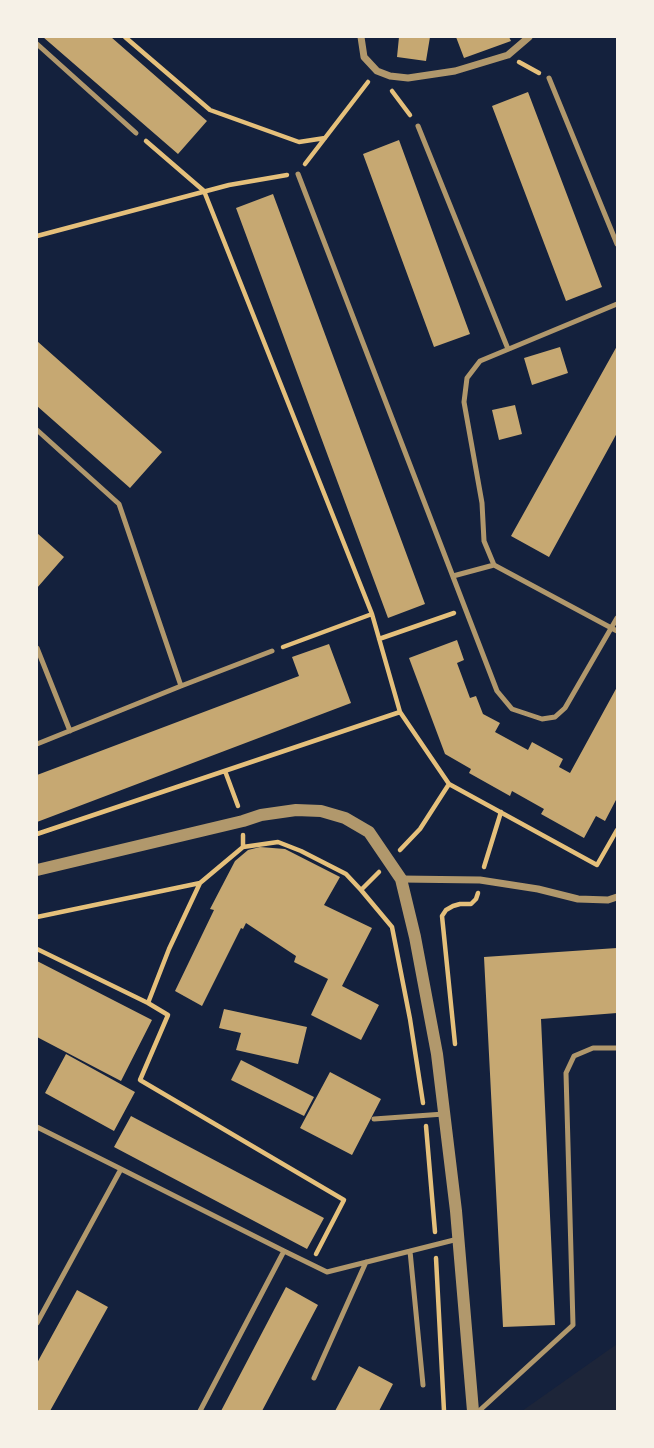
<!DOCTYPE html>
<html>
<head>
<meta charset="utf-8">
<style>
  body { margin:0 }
  #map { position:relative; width:654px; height:1448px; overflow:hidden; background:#14213d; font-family:"Roboto Condensed",sans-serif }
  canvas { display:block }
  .frame { position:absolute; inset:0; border:38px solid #f6f1e7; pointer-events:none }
</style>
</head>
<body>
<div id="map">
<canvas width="654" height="1448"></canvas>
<div class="frame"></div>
</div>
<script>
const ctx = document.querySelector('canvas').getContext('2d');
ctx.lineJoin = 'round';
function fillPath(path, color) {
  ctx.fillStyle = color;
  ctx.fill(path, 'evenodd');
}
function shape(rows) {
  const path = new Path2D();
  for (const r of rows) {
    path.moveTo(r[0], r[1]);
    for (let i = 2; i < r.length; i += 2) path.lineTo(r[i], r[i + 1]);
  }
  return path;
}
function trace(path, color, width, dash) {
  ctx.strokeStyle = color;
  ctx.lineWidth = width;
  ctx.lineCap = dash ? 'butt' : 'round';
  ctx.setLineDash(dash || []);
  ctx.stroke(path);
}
fillPath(shape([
  [617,1344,617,1411,522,1411]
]), '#1d2539');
fillPath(shape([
  [43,37,111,37,207,121,178,154],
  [399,37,430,37,426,61,397,57],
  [456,37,509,37,511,41,464,58],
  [528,92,602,287,566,301,492,106],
  [399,140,470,334,434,347,363,154],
  [273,194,425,604,388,618,236,208],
  [37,341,162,452,130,488,37,406],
  [617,346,617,433,549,557,511,536],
  [560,347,568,373,532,385,524,358],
  [515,405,522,434,499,440,492,410],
  [37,533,64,557,37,588],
  [457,640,464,660,457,663,470,698,476,696,483,714,500,723,495,732,528,750,532,742,563,759,559,767,570,773,617,687,617,798,605,821,596,816,584,838,541,814,544,809,512,791,510,796,469,773,471,769,445,754,409,658],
  [329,644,351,703,37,822,37,775,299,676,292,657],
  [260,847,285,849,340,877,324,905,372,928,342,986,379,1005,361,1040,311,1015,328,979,294,962,296,956,246,923,243,929,241,928,202,1006,175,991,214,910,210,909,235,861,248,850],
  [617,948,617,1013,541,1019,555,1325,503,1327,484,957],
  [37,961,152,1020,121,1081,37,1037],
  [224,1009,307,1027,298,1064,236,1050,241,1033,219,1028],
  [66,1054,135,1092,114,1131,45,1093],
  [241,1060,314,1097,304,1116,231,1080],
  [330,1072,381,1099,352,1155,300,1128],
  [131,1116,324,1218,307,1249,114,1147],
  [286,1287,318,1305,262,1411,221,1411],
  [77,1290,108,1307,50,1411,37,1411,37,1363],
  [359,1366,393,1384,379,1411,335,1411]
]), '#c6a872');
trace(shape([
  [125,37,210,110,299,142,325,138],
  [519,62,539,73],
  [392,91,410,115],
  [146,141,204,191,372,614],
  [305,164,368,82],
  [37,236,229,185,287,175],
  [379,639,454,613],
  [400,712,449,784,597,865,617,830],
  [225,771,238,806],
  [37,834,400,712,372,614,283,647],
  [243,847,278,842,301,851,346,874,361,890,379,872],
  [400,850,420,829,449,784],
  [484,867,501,812],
  [361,890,392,927,410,1019,423,1103],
  [37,917,200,883],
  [37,949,148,1003,168,1015,140,1080,344,1200,316,1254],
  [148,1003,169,949,200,883,243,847,243,835],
  [455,1044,442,916,446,910,453,906,460,904,471,904,476,899,478,893],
  [426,1126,435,1232],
  [436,1258,444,1411]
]), '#e5c07b', 4.5);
trace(shape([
  [37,44,136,133],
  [549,78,617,244],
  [418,126,508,349],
  [298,174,497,691,512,709,542,719,555,717,565,708,617,618],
  [617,304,480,361,467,378,464,402,482,503,484,541,494,565,617,631],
  [37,430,119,504,181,686],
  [453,576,494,565],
  [37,648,70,731],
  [37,744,181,686,272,651],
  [374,1119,444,1114],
  [37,1127,121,1169],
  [410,1251,423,1385],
  [37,1323,121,1169,284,1251],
  [314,1378,366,1262],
  [200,1411,284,1251,327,1272,458,1239],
  [479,1411,573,1325,566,1073,574,1056,593,1048,617,1048]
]), '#b1986c', 5);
trace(shape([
  [361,37,364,57,377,71,390,76,408,78,455,71,508,55,529,37],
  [401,879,480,880,538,889,578,899,608,900,617,897]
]), '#b1986c', 7);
trace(shape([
  [37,870,243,821,261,815,296,810,321,811,345,818,369,832,401,879,415,937,437,1054,456,1211,473,1411]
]), '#b1986c', 12);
</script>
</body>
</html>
